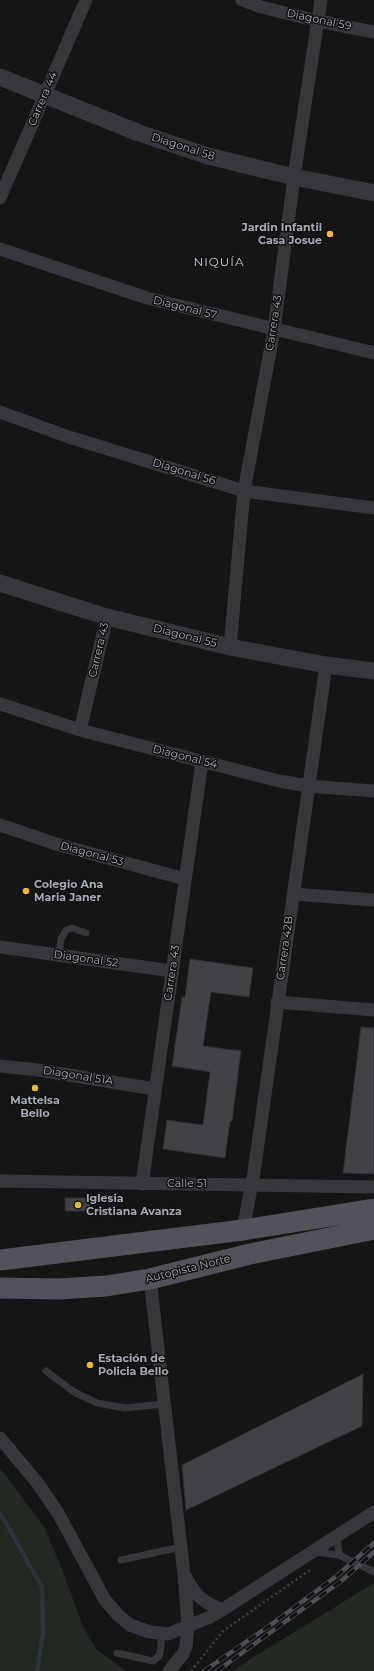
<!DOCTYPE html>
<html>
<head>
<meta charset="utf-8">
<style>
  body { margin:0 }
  canvas { display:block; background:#151516 }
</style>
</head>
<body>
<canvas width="374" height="1671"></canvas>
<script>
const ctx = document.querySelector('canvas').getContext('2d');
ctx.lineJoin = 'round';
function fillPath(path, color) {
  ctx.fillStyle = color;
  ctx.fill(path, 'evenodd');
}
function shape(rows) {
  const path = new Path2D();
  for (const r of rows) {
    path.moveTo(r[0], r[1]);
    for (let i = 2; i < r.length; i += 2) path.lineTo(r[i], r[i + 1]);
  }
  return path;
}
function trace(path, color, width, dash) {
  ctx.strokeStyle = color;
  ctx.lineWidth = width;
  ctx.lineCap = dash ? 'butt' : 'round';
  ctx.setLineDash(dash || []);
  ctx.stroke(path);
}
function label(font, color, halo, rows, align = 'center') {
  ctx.font = font + ' Montserrat,sans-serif';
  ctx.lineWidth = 3;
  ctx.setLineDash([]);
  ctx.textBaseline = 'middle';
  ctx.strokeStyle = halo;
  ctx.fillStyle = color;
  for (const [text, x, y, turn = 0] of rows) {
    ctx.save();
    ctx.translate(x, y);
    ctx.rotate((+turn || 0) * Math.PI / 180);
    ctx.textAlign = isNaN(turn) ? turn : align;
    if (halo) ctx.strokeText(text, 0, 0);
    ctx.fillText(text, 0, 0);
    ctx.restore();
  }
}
fillPath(shape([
  [0,1468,44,1527,62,1569,83,1627,97,1650,126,1671,0,1671],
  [374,1583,374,1671,232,1671,249,1660]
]), '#212922');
trace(shape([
  [0,1513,42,1587,43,1634,37,1671]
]), '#2d343b', 4);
const building = shape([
  [190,959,253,968,249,997,211,992,203,1046,241,1051,232,1121,230,1121,225,1158,163,1149,167,1120,203,1125,210,1072,172,1066,182,997,185,997,190,959],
  [361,1027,374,1028,374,1174,343,1173,361,1027],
  [65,1198,90,1198,90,1211,65,1211,65,1198],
  [363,1374,362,1426,186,1510,182,1465,363,1374]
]);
fillPath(building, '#414246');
trace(building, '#2f2f32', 1);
trace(shape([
  [191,1671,223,1631,310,1570]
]), '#3c3d42', 2.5, [2, 3]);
trace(shape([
  [59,955,61,939,66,930,72,928,86,933],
  [46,1371,74,1392,97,1403,125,1408,163,1404],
  [337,1536,339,1555],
  [314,1552,339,1555,374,1572],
  [121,1560,181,1547],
  [117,1653,153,1661,159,1656,161,1647,161,1633]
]), '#36363b', 7);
trace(shape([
  [242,0,261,7,318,21,374,32],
  [0,198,86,0],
  [0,249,147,298,374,353],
  [0,412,69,437,244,491,374,508],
  [230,647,244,491,274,330,294,177,321,0],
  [0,704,80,730,279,781,308,786,374,791],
  [80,730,107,617],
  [0,825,56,844,185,879],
  [293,894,374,900],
  [0,947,172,971],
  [277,1002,374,1010],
  [0,1066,38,1070,155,1089],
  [0,1181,374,1187],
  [142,1184,202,762],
  [243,1230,254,1172,326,665],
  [150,1279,184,1574,188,1626,186,1646,183,1654,169,1671],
  [0,1438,36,1481,58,1513,105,1600,118,1615,130,1625,150,1632,168,1634,208,1618,222,1610,374,1512],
  [185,1576,196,1594,206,1602,222,1610]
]), '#36363b', 13);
trace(shape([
  [0,77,139,133,208,156,294,177,374,193],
  [0,583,107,617,230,647,326,665,374,671]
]), '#36363b', 17);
trace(shape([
  [0,1260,243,1230,374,1209],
  [0,1288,59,1289,106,1286,150,1279,250,1254,374,1229]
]), '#52535a', 21);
const rail = shape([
  [204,1671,272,1624,338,1575,374,1543],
  [217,1671,340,1582,374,1552]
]);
trace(rail, '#4d4e54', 4.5);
trace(rail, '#101011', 3, [9]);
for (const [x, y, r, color] of [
  [330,234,4,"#e9ba3a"],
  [26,891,4,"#e9ba3a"],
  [35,1088,4,"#e9ba3a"],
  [78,1205,4,"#e9ba3a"],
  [90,1365,4,"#e9ba3a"]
]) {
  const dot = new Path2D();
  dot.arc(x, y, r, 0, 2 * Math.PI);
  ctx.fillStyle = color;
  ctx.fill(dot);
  trace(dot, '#101011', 1.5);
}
label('11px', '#a7aab6', '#101011', [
  ["Diagonal 59",319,20,12],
  ["Carrera 44",43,99,-67],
  ["Diagonal 58",183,147,18],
  ["Diagonal 57",185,308,14],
  ["Carrera 43",274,323,-81],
  ["Diagonal 56",184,472,17],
  ["Diagonal 55",185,636,14],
  ["Carrera 43",99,650,-77],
  ["Diagonal 54",185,757,14],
  ["Diagonal 53",92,854,15],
  ["Carrera 42B",285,948,-82],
  ["Diagonal 52",86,959,8],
  ["Carrera 43",172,973,-82],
  ["Diagonal 51A",78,1076,9],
  ["Calle 51",187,1184],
  ["Autopista Norte",188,1269,-14]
]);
label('bold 11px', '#a7aab6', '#101011', [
  ["Jardin Infantil",322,228,"right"],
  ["Casa Josue",322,241,"right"],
  ["Colegio Ana",34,885],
  ["Maria Janer",34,898],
  ["Mattelsa",35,1101,"center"],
  ["Bello",35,1114,"center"],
  ["Iglesia",86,1199],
  ["Cristiana Avanza",86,1212],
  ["Estación de",98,1359],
  ["Policia Bello",98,1372]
], 'left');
ctx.letterSpacing = '1px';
label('12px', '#c8cad2', '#101011', [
  ["NIQUÍA",219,262]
]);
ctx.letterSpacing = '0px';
</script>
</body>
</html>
